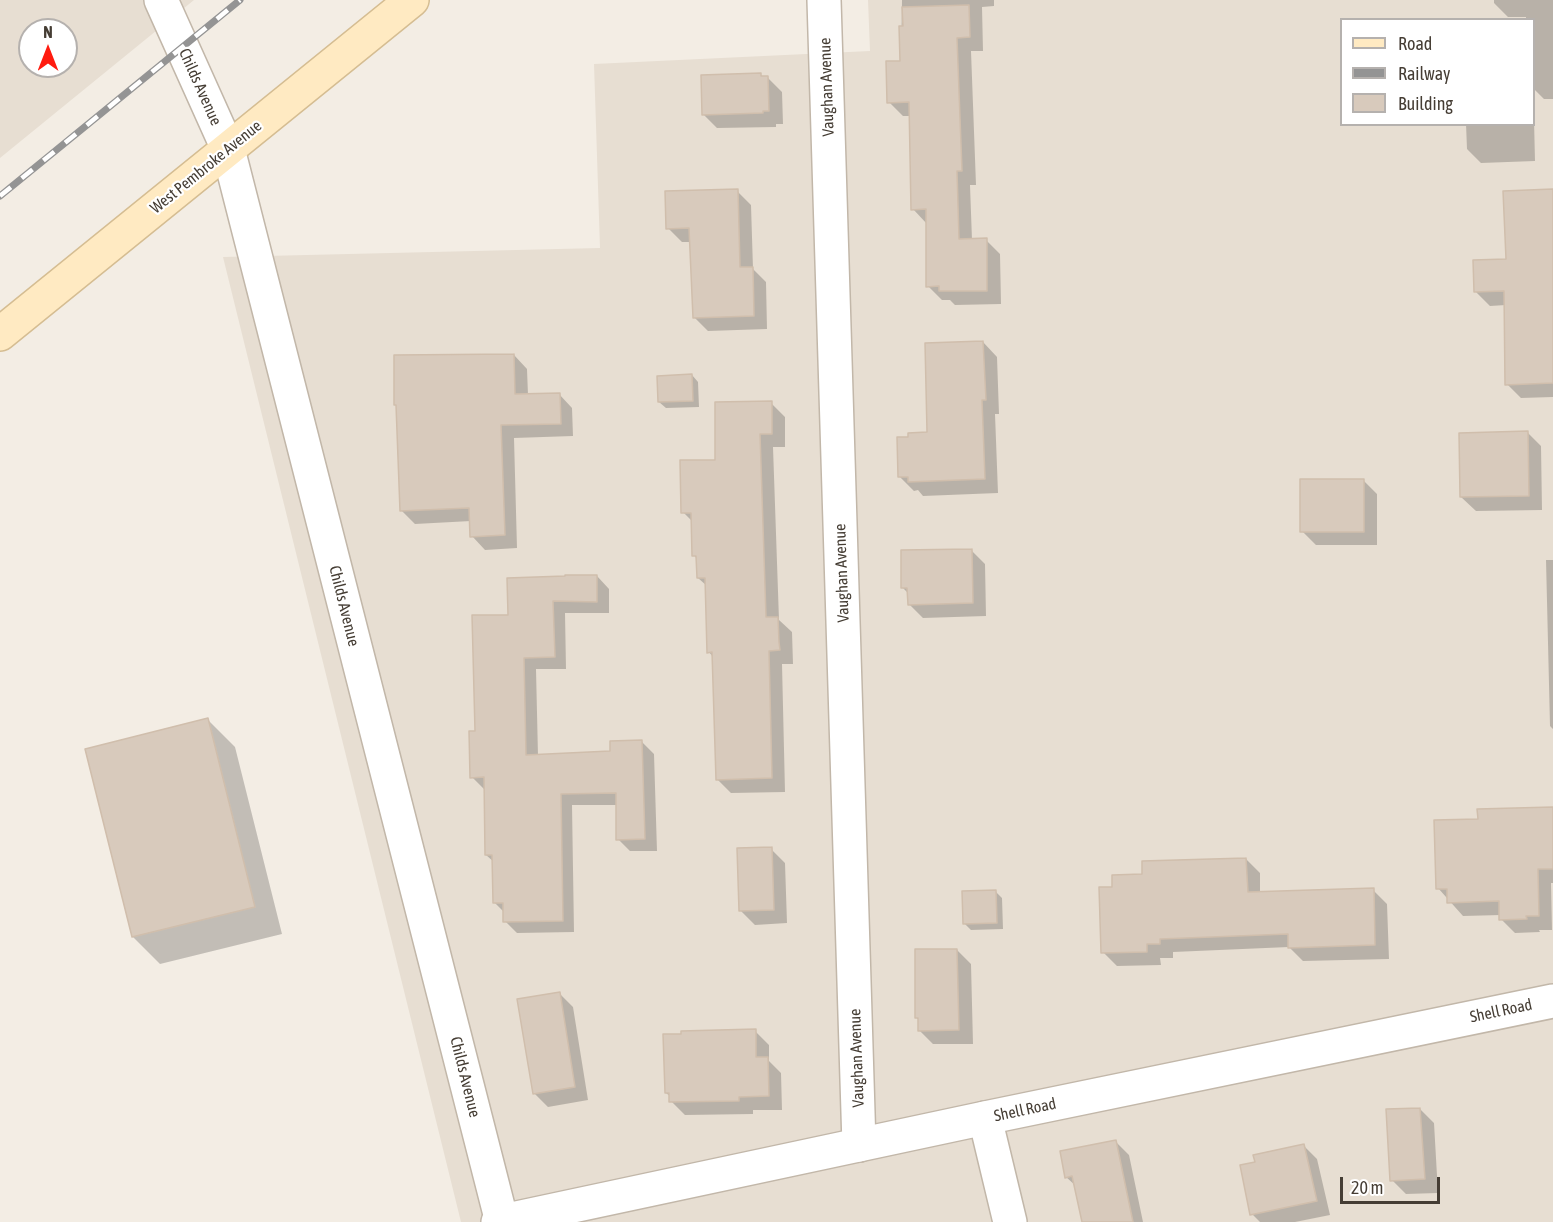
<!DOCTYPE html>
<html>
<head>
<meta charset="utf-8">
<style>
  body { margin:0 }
  #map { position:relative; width:1553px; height:1222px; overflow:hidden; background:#f3ede4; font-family:"Asap Condensed",sans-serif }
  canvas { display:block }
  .legend { position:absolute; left:1340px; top:18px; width:195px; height:108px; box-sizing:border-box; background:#fff; border:2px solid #b5b1ae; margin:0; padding:8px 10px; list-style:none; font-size:18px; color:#453d34 }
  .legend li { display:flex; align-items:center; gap:12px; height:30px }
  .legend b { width:30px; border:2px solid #b5b1ae }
  .north { position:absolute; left:18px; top:18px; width:60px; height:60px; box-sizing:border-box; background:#fff; border:2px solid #b5b1ae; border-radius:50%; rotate:0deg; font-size:16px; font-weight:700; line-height:24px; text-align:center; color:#453d34 }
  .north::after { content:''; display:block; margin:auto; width:21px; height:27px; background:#ff1b0f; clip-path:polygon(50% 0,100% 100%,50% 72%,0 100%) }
  .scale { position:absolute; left:1340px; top:1177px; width:100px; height:27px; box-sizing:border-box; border:3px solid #453d34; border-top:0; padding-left:8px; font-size:18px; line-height:21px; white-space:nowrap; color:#453d34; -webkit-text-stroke:4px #fff; paint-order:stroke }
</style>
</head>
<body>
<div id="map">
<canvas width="1553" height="1222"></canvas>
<ul class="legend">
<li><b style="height:8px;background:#ffeac2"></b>Road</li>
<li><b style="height:8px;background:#949494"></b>Railway</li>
<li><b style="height:16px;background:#d8cabc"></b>Building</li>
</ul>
<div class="north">N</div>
<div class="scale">20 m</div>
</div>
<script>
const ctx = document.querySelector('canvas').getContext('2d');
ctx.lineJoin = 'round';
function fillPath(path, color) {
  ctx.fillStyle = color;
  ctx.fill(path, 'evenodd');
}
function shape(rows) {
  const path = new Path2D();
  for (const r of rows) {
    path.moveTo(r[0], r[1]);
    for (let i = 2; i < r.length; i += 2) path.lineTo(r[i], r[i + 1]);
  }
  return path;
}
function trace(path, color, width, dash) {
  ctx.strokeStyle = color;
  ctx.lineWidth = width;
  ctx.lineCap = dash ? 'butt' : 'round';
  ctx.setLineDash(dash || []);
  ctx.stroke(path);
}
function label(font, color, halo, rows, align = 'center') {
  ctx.font = font + ' "Asap Condensed",sans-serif';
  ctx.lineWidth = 4.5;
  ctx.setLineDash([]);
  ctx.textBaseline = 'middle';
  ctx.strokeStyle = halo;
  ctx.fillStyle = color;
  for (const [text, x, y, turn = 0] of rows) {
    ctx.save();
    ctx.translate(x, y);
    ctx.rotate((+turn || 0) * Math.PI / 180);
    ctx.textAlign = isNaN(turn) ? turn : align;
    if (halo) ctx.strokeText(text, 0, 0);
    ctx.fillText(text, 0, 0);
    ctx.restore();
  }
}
fillPath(shape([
  [0,0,194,0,0,158],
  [30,30,66,30,66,66,30,66],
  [868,0,1553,0,1553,1222,461,1222,223,257,600,248,594,64,870,51],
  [1342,20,1534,20,1534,124,1342,124]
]), '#e7ded2');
fillPath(shape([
  [902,0,994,0,994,6,982,7,983,51,971,51,976,185,970,185,972,240,986,240,1000,254,1001,304,955,305,950,300,942,300,928,286,927,224,913,209,911,116,903,116,889,102,901,62],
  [1494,0,1553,0,1553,99,1544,99,1534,89,1534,20,1526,20,1526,17,1508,17,1494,3],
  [760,74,763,78,768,78,782,92,783,124,776,124,776,127,717,128,703,114],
  [1534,119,1535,161,1481,163,1467,149,1466,124,1534,124],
  [1553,190,1553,397,1521,398,1507,384,1506,305,1490,306,1476,292,1508,260],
  [737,191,751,205,753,269,766,282,767,329,708,331,694,317,691,242,682,242,668,228],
  [983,342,997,357,999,414,995,414,998,493,923,496,918,490,914,491,900,477,909,439,929,433],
  [514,355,527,369,528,395,559,394,572,408,573,436,514,438,517,548,485,550,472,536,471,521,415,524,401,510],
  [692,375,698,382,699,407,666,408,659,402],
  [771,403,785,417,785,447,773,447,779,620,792,632,793,664,782,664,785,792,731,793,717,779,713,657,709,652,707,586,698,578,697,559,694,555,693,522,683,512,717,461],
  [1527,432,1541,446,1542,510,1476,511,1461,497],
  [1363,480,1377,494,1377,545,1316,545,1302,531],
  [971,550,985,564,986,616,923,618,909,604,909,594,903,588],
  [1546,560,1553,560,1553,729,1550,726],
  [597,576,609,589,609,613,565,613,566,669,536,669,538,756,611,752,642,742,654,754,657,851,630,851,618,839,618,805,572,805,574,932,517,933,505,921,504,912,494,902,494,862,486,855,485,789,484,789,472,777,477,732,509,616],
  [208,720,235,747,282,934,160,964,133,937],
  [1553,808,1553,883,1551,883,1552,930,1539,930,1540,932,1515,933,1501,919,1501,915,1463,916,1438,888,1479,821],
  [771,849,785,863,787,923,755,925,741,911],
  [1246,859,1260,873,1260,893,1373,890,1387,904,1389,959,1303,961,1289,947,1173,952,1173,958,1160,958,1161,965,1117,966,1103,952,1114,889,1143,875],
  [996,892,1002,898,1003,929,971,930,964,923],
  [957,950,971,964,973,1044,933,1044,919,1030,919,1020,916,1017],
  [559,993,573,1007,588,1100,548,1107,534,1093],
  [755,1031,769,1045,769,1061,781,1073,782,1110,753,1110,753,1114,685,1115,671,1101,671,1097,666,1093],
  [1420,1109,1434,1123,1438,1193,1406,1194,1392,1180],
  [1115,1141,1129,1155,1143,1222,1083,1222,1076,1186,1066,1177],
  [1303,1145,1317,1159,1330,1215,1295,1222,1260,1222,1252,1214,1257,1163]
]), '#0003');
const building = shape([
  [969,5,970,37,957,38,962,171,957,171,959,239,987,238,987,291,939,291,939,286,926,287,926,209,911,210,909,102,887,103,886,61,900,61,899,26,903,26,902,7,969,5],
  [761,73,761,76,768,76,769,111,763,111,763,113,702,115,701,75,761,73],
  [738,189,740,267,753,267,754,316,693,318,689,228,666,229,665,191,738,189],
  [1553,189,1553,383,1505,385,1504,291,1474,292,1473,260,1506,259,1503,191,1553,189],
  [983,341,986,400,982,400,985,479,908,482,908,477,898,477,897,437,908,437,908,433,927,432,925,343,983,341],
  [514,354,515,394,560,393,561,424,501,425,505,535,470,537,469,508,400,511,396,405,394,405,394,355,514,354],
  [692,374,693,401,658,402,657,376,692,374],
  [772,401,772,434,760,434,766,617,778,617,779,642,780,650,769,651,772,778,716,780,712,652,707,653,705,578,697,578,696,556,692,556,691,513,681,513,680,460,715,460,715,402,772,401],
  [1528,431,1529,496,1460,497,1459,433,1528,431],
  [1300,479,1364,479,1364,532,1300,532,1300,479],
  [972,549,973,603,908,605,907,588,901,588,901,550,972,549],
  [565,575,597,575,597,602,553,601,555,657,524,658,526,755,610,751,610,741,642,740,645,839,616,840,616,793,561,794,563,921,503,922,503,903,493,903,492,855,485,855,484,777,470,778,469,731,475,731,472,615,508,615,507,578,565,576,565,575],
  [208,718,255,907,132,937,85,749,208,718],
  [1553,807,1553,869,1538,869,1539,916,1526,916,1527,919,1499,920,1499,901,1447,903,1447,889,1436,889,1434,820,1478,819,1477,809,1553,807],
  [772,847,774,910,739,911,737,848,772,847],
  [1246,858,1248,892,1374,888,1375,945,1288,948,1288,934,1160,939,1160,944,1147,944,1147,952,1101,953,1099,887,1112,887,1112,875,1142,874,1142,861,1246,858],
  [996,890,997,923,963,924,962,891,996,890],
  [915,949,957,949,959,1030,918,1031,918,1018,915,1018,915,949],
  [560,992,575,1087,533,1094,517,999,560,992],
  [756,1029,756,1057,768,1057,769,1096,739,1097,739,1101,669,1102,669,1093,665,1093,663,1034,681,1034,681,1031,756,1029],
  [1420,1108,1425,1179,1390,1181,1386,1109,1420,1108],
  [1116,1140,1133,1222,1082,1222,1072,1176,1065,1178,1060,1151,1116,1140],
  [1304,1144,1317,1201,1250,1215,1240,1165,1255,1162,1253,1155,1304,1144]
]);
fillPath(building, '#d8cabc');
trace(building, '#d0beac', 1.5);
const minor = shape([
  [161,0,228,149,502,1222],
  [824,0,859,1145],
  [985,1118,1010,1222]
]);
const tertiary = shape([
  [498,1222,985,1118,1553,1001]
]);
const secondary = shape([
  [0,334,412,0]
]);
trace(minor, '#c2b7a9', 36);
trace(tertiary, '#c2b7a9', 36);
trace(secondary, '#d5bd92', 36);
trace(minor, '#fff', 33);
trace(tertiary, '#fff', 33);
trace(secondary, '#ffeac2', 33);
const rail = shape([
  [0,196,240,0]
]);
trace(rail, '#949494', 7);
trace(rail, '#fff', 4.5, [14]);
label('16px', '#453d34', '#fff', [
  ["Childs Avenue",200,87,66],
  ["Vaughan Avenue",827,87,-92],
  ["West Pembroke Avenue",206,167,-39],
  ["Vaughan Avenue",842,573,-92],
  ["Childs Avenue",344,606,76],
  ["Shell Road",1501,1011,-12],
  ["Vaughan Avenue",857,1058,-92],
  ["Childs Avenue",465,1077,76],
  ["Shell Road",1025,1110,-12]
]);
</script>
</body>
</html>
